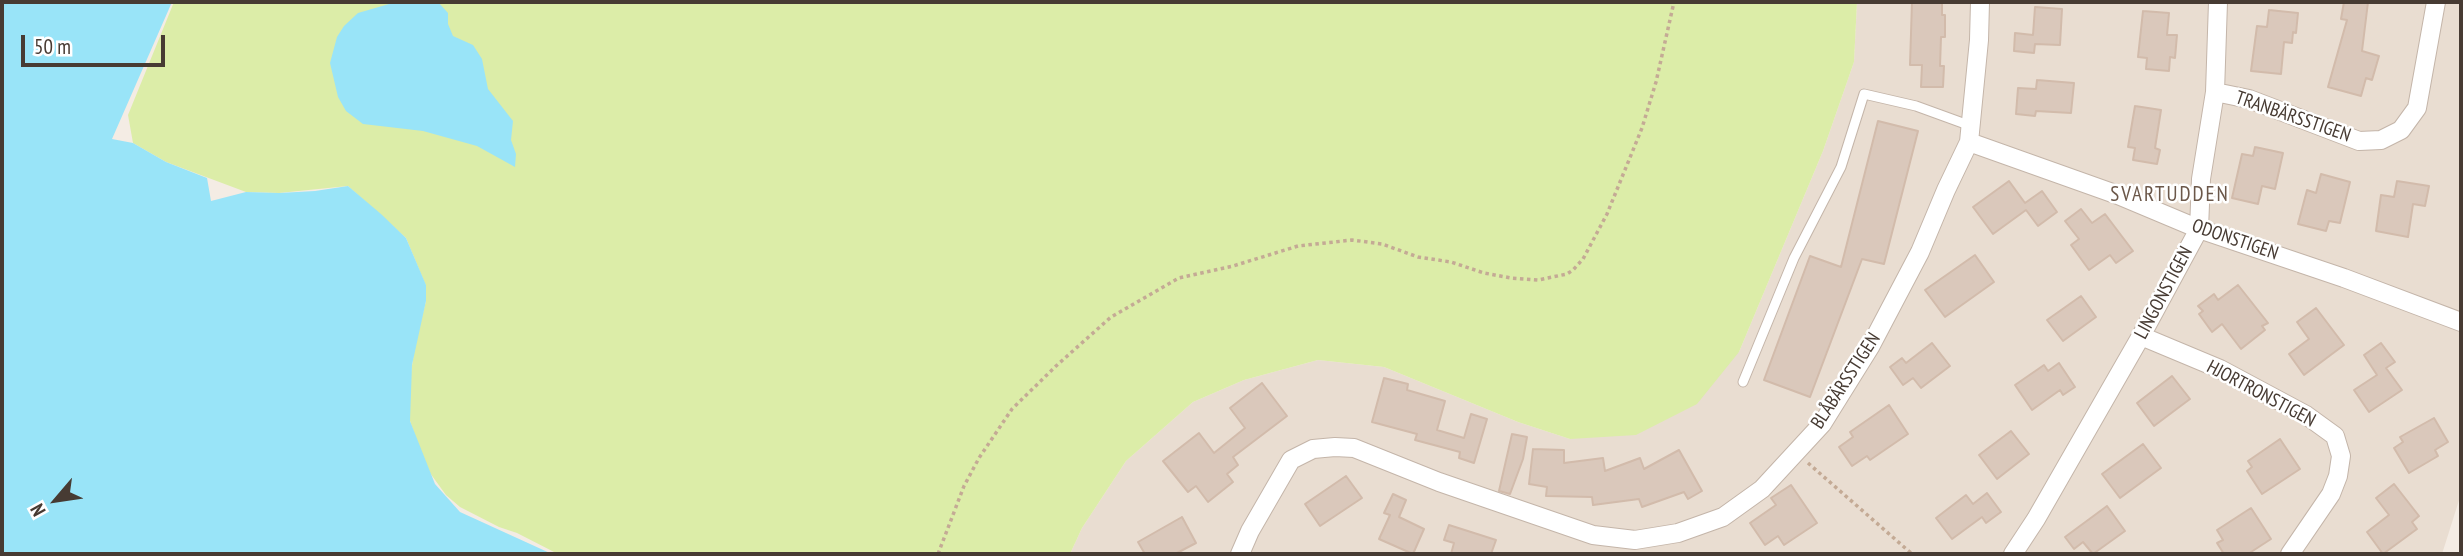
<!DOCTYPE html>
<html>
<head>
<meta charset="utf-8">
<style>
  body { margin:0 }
  #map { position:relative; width:2463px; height:556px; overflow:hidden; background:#f4ece4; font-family:"PT Sans Narrow",sans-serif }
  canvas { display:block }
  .frame { position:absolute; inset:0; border:4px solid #473b33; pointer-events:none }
  .north { position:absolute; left:21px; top:465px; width:70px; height:70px; -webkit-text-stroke:5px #fff; paint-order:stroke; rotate:241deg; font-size:19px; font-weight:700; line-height:28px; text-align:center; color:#473b33 }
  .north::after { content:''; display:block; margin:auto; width:24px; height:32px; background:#473b33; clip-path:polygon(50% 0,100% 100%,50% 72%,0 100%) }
  .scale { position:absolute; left:21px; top:35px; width:144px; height:32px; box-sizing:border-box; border:4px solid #473b33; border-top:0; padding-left:9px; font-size:21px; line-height:24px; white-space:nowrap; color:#473b33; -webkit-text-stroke:5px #fff; paint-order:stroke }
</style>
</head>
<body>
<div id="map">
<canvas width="2463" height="556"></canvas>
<div class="frame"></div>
<div class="north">N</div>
<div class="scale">50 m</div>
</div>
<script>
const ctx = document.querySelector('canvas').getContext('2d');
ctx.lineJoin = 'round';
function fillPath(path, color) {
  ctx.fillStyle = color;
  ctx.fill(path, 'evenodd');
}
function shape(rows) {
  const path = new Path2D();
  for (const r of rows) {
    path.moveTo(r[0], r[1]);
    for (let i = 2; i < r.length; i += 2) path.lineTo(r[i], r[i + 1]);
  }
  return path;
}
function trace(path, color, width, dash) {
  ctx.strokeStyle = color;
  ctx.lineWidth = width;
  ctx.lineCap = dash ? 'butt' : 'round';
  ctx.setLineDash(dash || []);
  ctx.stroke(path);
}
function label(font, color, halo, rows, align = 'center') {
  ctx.font = font + ' "PT Sans Narrow",sans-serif';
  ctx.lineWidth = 5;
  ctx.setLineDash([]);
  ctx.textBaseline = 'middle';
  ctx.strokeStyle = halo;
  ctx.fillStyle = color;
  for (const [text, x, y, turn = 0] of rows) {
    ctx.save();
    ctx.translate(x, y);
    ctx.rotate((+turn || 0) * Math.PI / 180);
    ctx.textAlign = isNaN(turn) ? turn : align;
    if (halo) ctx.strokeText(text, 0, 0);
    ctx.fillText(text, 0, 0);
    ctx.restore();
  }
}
fillPath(shape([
  [1857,2,2461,2,2461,494,2442,554,1070,554,1082,528,1126,461,1193,402,1244,380,1318,360,1384,367,1518,422,1570,439,1739,352,1823,151,1854,62]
]), '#e9ddd1');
fillPath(shape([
  [174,2,1857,2,1854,62,1823,151,1739,352,1697,404,1636,435,1570,439,1518,422,1384,367,1318,360,1244,380,1193,402,1126,461,1082,528,1070,554,558,554,517,533,499,527,460,507,446,495,430,473,422,456,410,421,409,385,416,340,426,301,426,286,406,238,348,186,279,193,246,192,166,162,133,143,128,115]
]), '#dceda8');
fillPath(shape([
  [2,2,172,2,112,139,133,143,166,162,207,178,211,201,246,192,279,193,315,191,348,186,381,214,406,238,426,285,426,301,412,365,410,421,435,484,460,512,552,554,2,554],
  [396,2,438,2,448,13,448,24,453,36,473,45,482,59,488,89,513,121,511,140,516,154,515,167,477,146,423,131,363,124,346,111,338,97,330,63,337,37,344,26,358,13]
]), '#99e4f8');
const building = shape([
  [1912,2,1942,2,1942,15,1945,15,1945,37,1941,37,1940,66,1944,66,1943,87,1921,87,1922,65,1910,65,1912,2],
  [2344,2,2368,2,2362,51,2379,56,2372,80,2366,78,2361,96,2328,87,2347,20,2341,19,2344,2],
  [2035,7,2062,9,2060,45,2035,44,2034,53,2014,51,2015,33,2033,35,2035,7],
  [2269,10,2298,13,2296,33,2293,32,2292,43,2284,42,2281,74,2251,71,2257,26,2267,27,2269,10],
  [2143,11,2169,13,2167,35,2177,35,2175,58,2170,57,2169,71,2146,69,2147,58,2138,57,2143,11],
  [2037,80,2074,83,2071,113,2036,111,2035,116,2016,114,2018,88,2036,89,2037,80],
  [2135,106,2161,110,2155,148,2160,150,2157,164,2133,160,2135,148,2128,147,2135,106],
  [1878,121,1918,131,1884,264,1862,259,1810,397,1764,380,1810,256,1841,267,1878,121],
  [2255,147,2283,153,2275,189,2262,186,2258,204,2232,198,2242,154,2253,156,2255,147],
  [2321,174,2350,182,2340,223,2329,221,2326,231,2298,224,2307,190,2316,193,2321,174],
  [2009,181,2025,203,2042,191,2057,212,2038,226,2026,210,1993,234,1973,207,2009,181],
  [2397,181,2429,186,2425,206,2413,204,2408,237,2376,231,2381,195,2394,197,2397,181],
  [2081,209,2092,223,2105,214,2133,251,2116,263,2110,255,2089,270,2071,245,2079,239,2065,221,2081,209],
  [1975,255,1994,282,1945,317,1925,290,1975,255],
  [2238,285,2268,323,2262,326,2265,330,2241,349,2222,324,2212,332,2199,314,2203,311,2198,306,2214,294,2218,300,2238,285],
  [2081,296,2096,317,2063,341,2047,320,2081,296],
  [2316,308,2344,345,2304,375,2289,354,2309,339,2297,322,2316,308],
  [1932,343,1950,366,1921,388,1913,378,1903,385,1890,367,1902,358,1906,363,1932,343],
  [2381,343,2395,362,2386,368,2402,390,2369,412,2354,390,2377,375,2364,355,2381,343],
  [2059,363,2075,387,2063,395,2060,390,2032,410,2015,385,2044,365,2048,371,2059,363],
  [2172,376,2190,399,2154,426,2137,403,2172,376],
  [1384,378,1408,384,1407,390,1445,401,1437,430,1464,438,1471,414,1487,419,1474,463,1459,458,1460,452,1415,440,1417,434,1372,422,1384,378],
  [1262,383,1287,416,1233,457,1238,465,1227,474,1233,482,1208,502,1196,486,1188,492,1163,461,1199,433,1214,453,1245,428,1230,408,1262,383],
  [1889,405,1908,434,1870,460,1867,456,1852,466,1839,447,1853,437,1850,432,1889,405],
  [2434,418,2448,442,2435,450,2438,456,2409,473,2394,448,2403,442,2400,437,2434,418],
  [2011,431,2029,454,1997,479,1979,455,2011,431],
  [1512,434,1527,437,1523,459,1510,494,1499,491,1512,434],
  [2280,439,2300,469,2262,494,2247,471,2252,467,2248,461,2280,439],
  [2143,444,2161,468,2120,498,2102,474,2143,444],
  [1533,449,1564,450,1564,463,1603,458,1605,471,1640,458,1644,469,1679,450,1702,491,1688,499,1684,492,1642,507,1639,499,1593,505,1592,497,1546,496,1547,487,1529,484,1533,449],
  [1346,476,1362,498,1320,526,1305,504,1346,476],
  [2394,484,2419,516,2412,522,2417,529,2383,554,2367,532,2389,515,2376,498,2394,484],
  [1791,485,1817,523,1784,545,1778,536,1765,545,1750,523,1776,505,1771,498,1791,485],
  [1987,493,2001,512,1986,523,1982,517,1952,539,1936,518,1966,495,1973,504,1987,493],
  [1393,494,1406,500,1399,517,1424,529,1413,554,1379,539,1390,515,1384,513,1393,494],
  [2107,506,2125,531,2093,554,2083,542,2074,549,2065,537,2107,506],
  [2251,508,2271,539,2248,554,2224,554,2217,543,2223,540,2217,530,2251,508],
  [1182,517,1196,543,1175,554,1145,554,1138,542,1182,517],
  [1449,525,1496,540,1491,554,1451,554,1454,543,1444,540,1449,525]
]);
fillPath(building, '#dac8bb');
trace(building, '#d2bbab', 2);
const lane = shape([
  [1743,382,1794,258,1841,167,1864,94,1916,106,1971,126]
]);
const street = shape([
  [2215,92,2249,99,2359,141,2381,140,2401,130,2417,108,2436,2],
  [1969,142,2118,195,2199,229,2344,278,2461,322],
  [2141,336,2220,369,2306,415,2335,436,2341,456,2338,476,2331,494,2290,554],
  [1240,554,1250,531,1291,460,1313,449,1335,447,1354,448,1439,482,1593,535,1635,540,1678,533,1723,517,1762,489,1822,424,1870,347,1920,252,1946,190,1969,142,1979,40,1980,2],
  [2013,554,2036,519,2141,336,2199,229,2201,179,2215,92,2218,2]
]);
trace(lane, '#c4b5a9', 11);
trace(street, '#c4b5a9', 20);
trace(shape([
  [1808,463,1912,554],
  [938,554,964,486,979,458,1012,409,1056,366,1111,317,1179,278,1233,266,1298,246,1352,240,1382,244,1418,257,1451,262,1484,273,1511,278,1538,280,1567,274,1573,270,1583,259,1607,214,1642,128,1656,82,1674,2]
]), '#c4aa95', 3.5, [3.5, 3.5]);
trace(lane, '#fff', 9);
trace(street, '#fff', 18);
label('19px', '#473b33', '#fff', [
  ["TRANBÄRSSTIGEN",2293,117,19],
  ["ODONSTIGEN",2235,240,19],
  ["LINGONSTIGEN",2164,293,-62],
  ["BLÅBÄRSSTIGEN",1846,381,-57],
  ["HJORTRONSTIGEN",2261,394,28]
]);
ctx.letterSpacing = '2px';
label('21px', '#6b5749', '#fff', [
  ["SVARTUDDEN",2170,195]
]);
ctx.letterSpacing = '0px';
</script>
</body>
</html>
